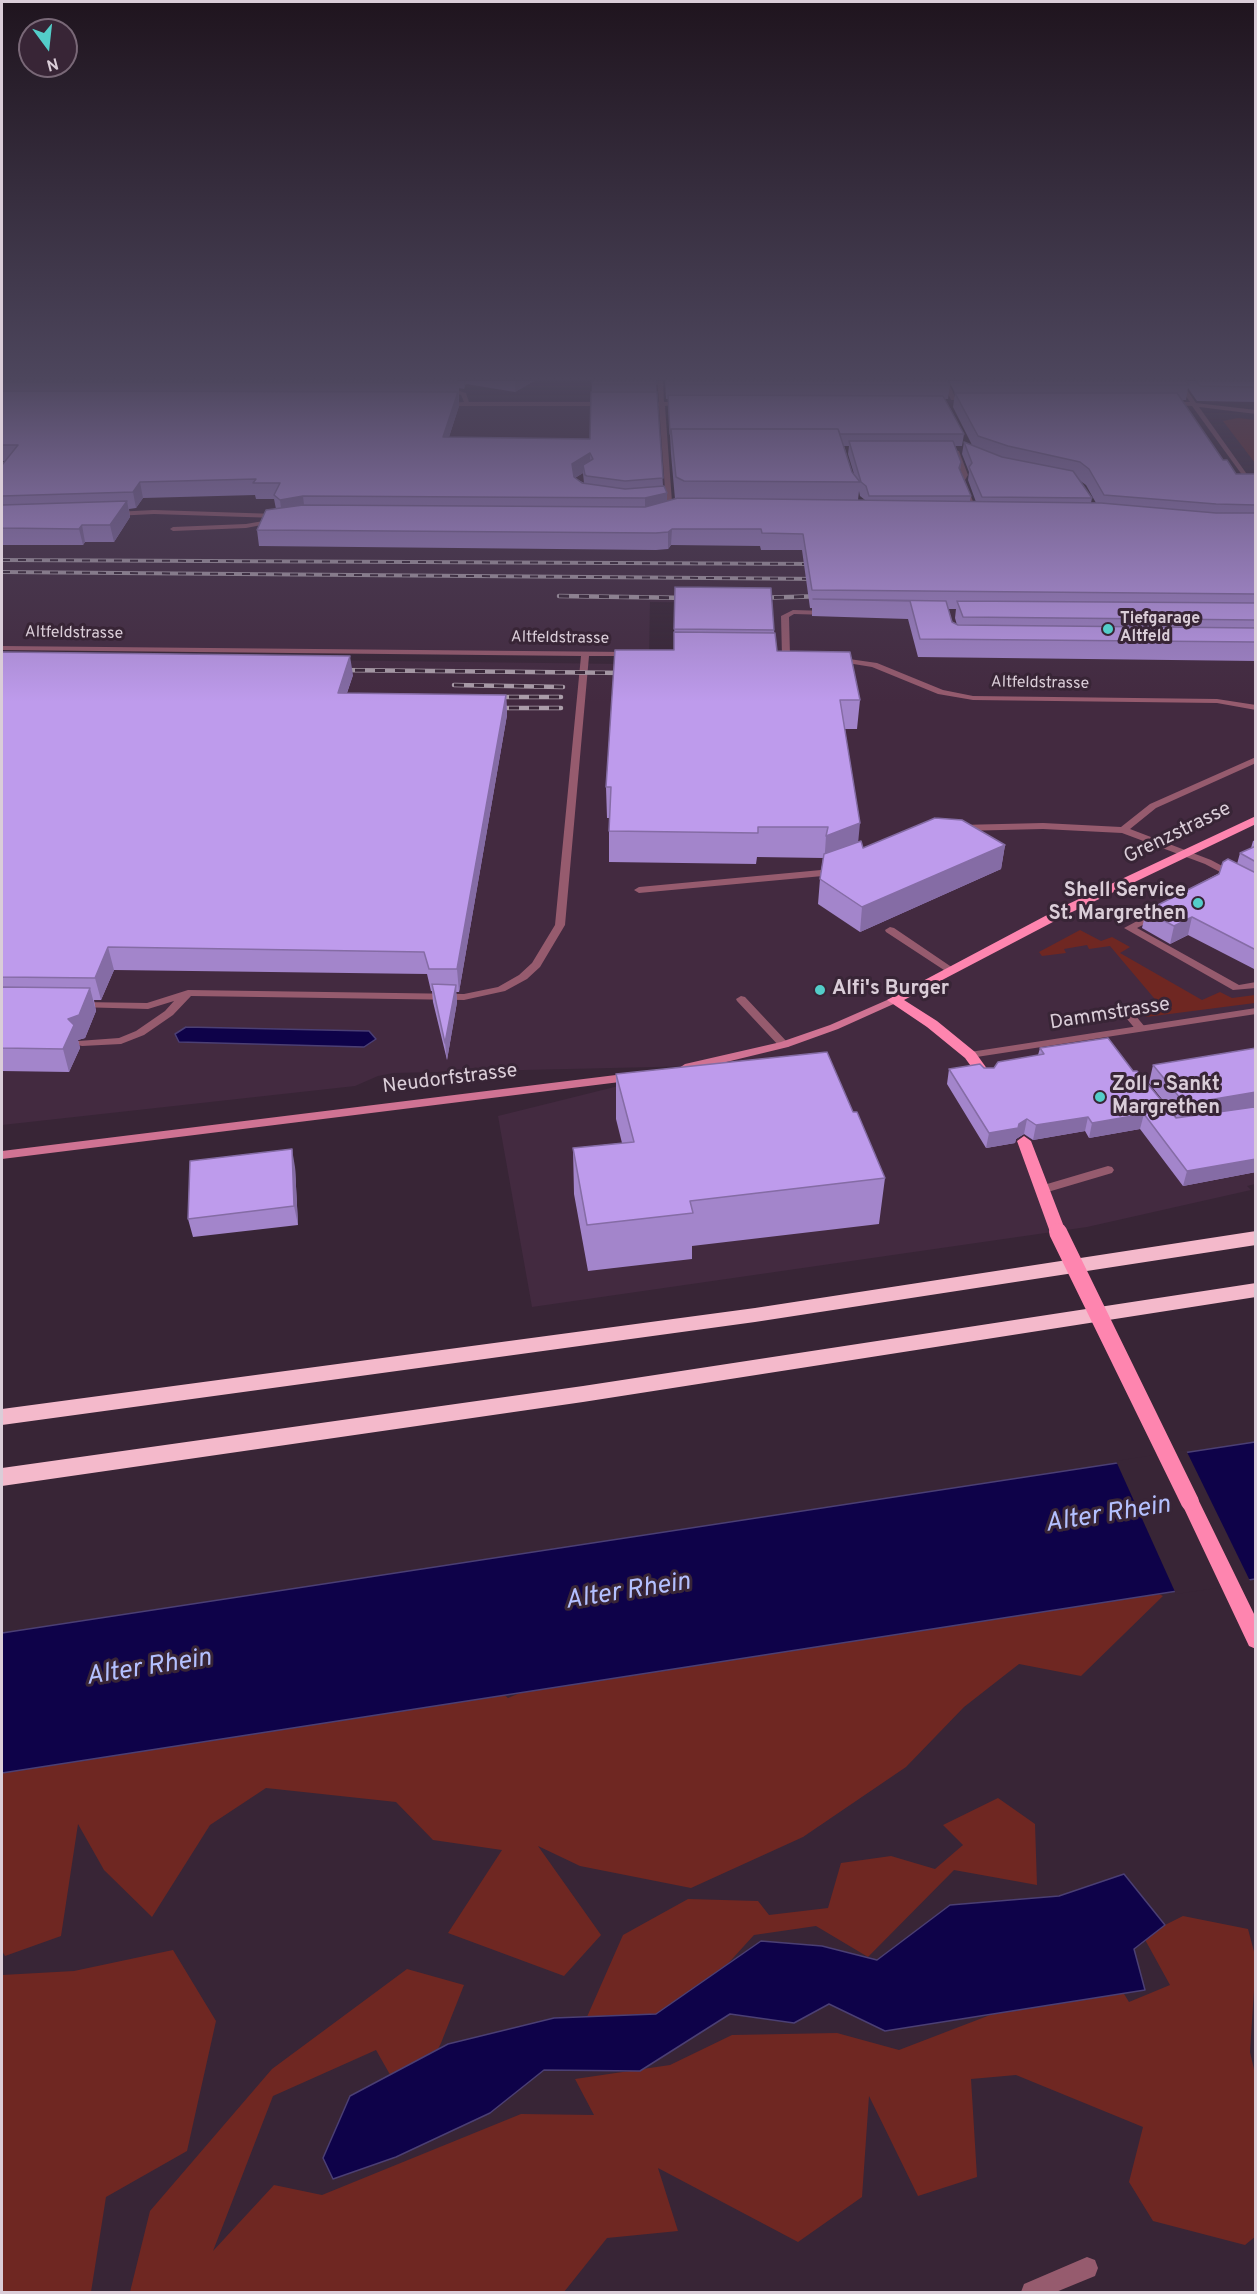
<!DOCTYPE html>
<html>
<head>
<meta charset="utf-8">
<style>
  body { margin:0 }
  #map { position:relative; width:1257px; height:2294px; overflow:hidden; background:#382536; font-family:Overpass,sans-serif }
  canvas { display:block }
  .frame { position:absolute; inset:0; border:3px solid #dacdd8; pointer-events:none }
  .north { position:absolute; left:18px; top:18px; width:60px; height:60px; box-sizing:border-box; background:#382536; border:2px solid #796877; border-radius:50%; rotate:165deg; font-size:16px; font-weight:700; line-height:24px; text-align:center; color:#dacdd8 }
  .north::after { content:''; display:block; margin:auto; width:21px; height:27px; background:#53cdc9; clip-path:polygon(50% 0,100% 100%,50% 72%,0 100%) }
</style>
</head>
<body>
<div id="map">
<canvas width="1257" height="2294"></canvas>
<div class="frame"></div>
<div class="north">N</div>
</div>
<script>
const ctx = document.querySelector('canvas').getContext('2d');
ctx.lineJoin = 'round';
function fillPath(path, color) {
  ctx.fillStyle = color;
  ctx.fill(path, 'evenodd');
}
function shape(rows) {
  const path = new Path2D();
  for (const r of rows) {
    path.moveTo(r[0], r[1]);
    for (let i = 2; i < r.length; i += 2) path.lineTo(r[i], r[i + 1]);
  }
  return path;
}
function trace(path, color, width, dash) {
  ctx.strokeStyle = color;
  ctx.lineWidth = width;
  ctx.lineCap = dash ? 'butt' : 'round';
  ctx.setLineDash(dash || []);
  ctx.stroke(path);
}
function label(font, color, halo, rows, align = 'center') {
  ctx.font = font + ' Overpass,sans-serif';
  ctx.lineWidth = 6;
  ctx.setLineDash([]);
  ctx.textBaseline = 'middle';
  ctx.strokeStyle = halo;
  ctx.fillStyle = color;
  for (const [text, x, y, turn = 0] of rows) {
    ctx.save();
    ctx.translate(x, y);
    ctx.rotate((+turn || 0) * Math.PI / 180);
    ctx.textAlign = isNaN(turn) ? turn : align;
    if (halo) ctx.strokeText(text, 0, 0);
    ctx.fillText(text, 0, 0);
    ctx.restore();
  }
}
fillPath(shape([
  [2,401,662,404,669,502,1255,599,1255,1184,1247,1186,1251,1190,1087,1227,532,1307,498,1116,699,1066,393,1073,378,1076,355,1086,2,1125,2,656,778,666,771,594,751,603,650,602,649,655,2,648]
]), '#432a40');
fillPath(shape([
  [1238,418,1255,420,1255,463,1223,421],
  [1080,930,1101,941,1112,937,1130,947,1120,953,1202,1000,1220,992,1232,998,1255,995,1255,1003,1146,1017,1140,1008,1159,1004,1110,946,1089,949,1087,945,1064,949,1066,953,1042,956,1039,952],
  [1075,1554,1163,1596,1081,1676,1019,1664,964,1707,906,1767,803,1837,691,1888,580,1866,538,1846,601,1935,564,1976,448,1933,502,1850,433,1840,396,1802,266,1788,210,1825,152,1917,104,1870,78,1824,61,1936,5,1956,2,1951,2,1726,447,1649,508,1698,568,1673],
  [998,1798,1035,1824,1037,1885,954,1870,868,1957,816,1926,754,1935,713,1980,617,2043,583,2026,623,1935,688,1899,758,1901,769,1915,828,1908,841,1863,891,1856,935,1869,963,1845,943,1825],
  [1183,1916,1248,1929,1256,1959,1250,2052,1256,2078,1256,2236,1245,2245,1153,2221,1129,2182,1143,2127,1016,2075,971,2079,977,2177,918,2196,869,2096,862,2197,798,2242,658,2168,678,2231,607,2238,564,2292,130,2292,150,2211,272,2069,407,1969,464,1985,441,2043,409,2108,376,2050,273,2096,213,2251,274,2185,322,2195,521,2114,594,2115,575,2079,670,2065,732,2035,837,2033,899,2050,1037,1997,1094,1945,1129,2002,1170,1985,1143,1936],
  [173,1950,216,2021,187,2151,106,2197,91,2292,2,2292,2,1975,74,1971]
]), '#6f2722');
const water = shape([
  [186,1027,369,1031,376,1039,364,1047,179,1042,175,1034,186,1027],
  [1255,1442,1255,1579,2,1773,2,1633,1255,1442],
  [1124,1874,1165,1925,1134,1949,1145,1990,885,2031,829,2004,794,2023,730,2014,640,2071,544,2070,490,2113,396,2157,333,2179,323,2158,350,2096,448,2044,554,2018,656,2014,761,1941,822,1946,877,1960,950,1905,1059,1896,1124,1874]
]);
fillPath(water, '#0e0249');
trace(water, '#4b3f74', 1.5);
fillPath(shape([
  [1186,1450,1251,1583,1176,1594,1116,1461]
]), '#382536');
fillPath(shape([
  [942,381,948,381,955,397,964,398,964,400,951,400,942,381],
  [954,450,959,451,968,475,965,480,978,515,973,514,959,480,962,475,954,450],
  [154,510,277,514,280,516,277,518,154,514,114,516,111,514,114,512,154,510],
  [275,519,278,521,277,522,246,528,173,531,170,529,173,527,246,524,275,519],
  [793,610,828,611,832,613,828,615,794,614,789,617,790,656,786,658,782,656,781,616,793,610],
  [2,646,629,652,633,654,629,656,589,656,565,925,540,967,527,979,505,991,464,1000,191,996,173,1015,144,1035,121,1044,82,1046,78,1045,76,1043,78,1041,119,1038,136,1031,165,1011,174,1001,148,1009,77,1007,76,1005,77,1003,81,1002,147,1003,188,990,464,994,498,987,519,975,532,963,555,925,581,656,2,650,2,646],
  [835,657,877,663,943,690,973,696,1217,699,1256,705,1256,710,1217,703,973,700,938,694,872,667,835,661,835,657],
  [1256,757,1256,763,1156,808,1130,829,1211,860,1256,884,1256,891,1205,864,1122,833,1043,829,960,831,955,828,960,825,1043,823,1121,827,1150,804,1256,757],
  [836,865,839,866,839,870,823,876,639,893,634,890,639,887,821,870,836,865],
  [1156,911,1161,914,1160,916,1137,928,1239,985,1256,982,1256,988,1233,990,1124,928,1156,911],
  [890,927,894,928,956,970,951,973,947,972,886,932,885,930,890,927],
  [741,996,745,997,788,1043,790,1045,788,1047,780,1047,737,1001,736,999,741,996],
  [1126,1008,1130,1009,1145,1027,1147,1029,1145,1031,1137,1031,1122,1013,1121,1011,1122,1009,1126,1008],
  [1108,1166,1112,1167,1114,1170,1112,1173,1041,1194,1035,1190,1037,1187,1108,1166],
  [1087,2257,1095,2260,1098,2268,1095,2276,1056,2292,1021,2292,1024,2284,1087,2257]
]), '#965b6e');
fillPath(shape([
  [657,381,663,381,664,402,682,402,685,404,665,406,672,502,682,510,682,512,680,513,666,503,659,406,639,404,659,402,657,381],
  [1175,381,1181,381,1196,403,1256,410,1256,414,1199,407,1256,487,1256,494,1192,406,1168,405,1170,402,1190,402,1175,381],
  [442,386,466,393,469,402,607,402,610,404,607,406,444,406,442,403,464,402,461,395,440,389,442,386],
  [1256,1008,1256,1014,970,1058,964,1055,970,1052,1256,1008]
]), '#965b6e');
fillPath(shape([
  [894,997,898,998,899,1000,898,1002,838,1029,788,1047,685,1072,679,1068,685,1064,781,1042,830,1025,894,997],
  [632,1073,638,1077,636,1080,2,1159,2,1151,632,1073]
]), '#d07393');
fillPath(shape([
  [1256,816,1256,824,1072,912,904,1000,937,1021,975,1052,993,1077,991,1080,981,1080,965,1058,927,1027,887,1000,1064,906,1256,816],
  [1024,1136,1031,1141,1066,1232,1064,1236,1052,1236,1050,1232,1017,1141,1024,1136],
  [1190,1494,1197,1497,1256,1618,1256,1649,1249,1646,1181,1502,1183,1497,1190,1494]
]), '#fe85af');
fillPath(shape([
  [1256,1231,1256,1245,755,1322,2,1425,2,1409,755,1308,1256,1231],
  [1256,1283,1256,1297,583,1402,2,1486,2,1468,583,1386,1256,1283]
]), '#f4b9cb');
const railFar1 = shape([
  [2,560,821,564],
  [2,572,824,579]
]);
const rail = shape([
  [559,596,691,598],
  [754,598,826,596],
  [335,670,629,673],
  [454,685,563,687],
  [489,697,561,697],
  [489,708,561,708]
]);
trace(railFar1, '#ac9eaa', 4);
trace(rail, '#ac9eaa', 4.5);
trace(railFar1, '#382536', 2, [8]);
trace(rail, '#382536', 3, [10]);
trace(shape([
  [1058,1232,1190,1502]
]), '#fe85af', 18);
fillPath(shape([
  [2,381,534,381,515,392,466,384,464,389,459,388,459,406,449,437,590,439,592,381,656,381,663,486,667,493,667,501,675,499,671,454,668,399,666,399,665,381,948,381,950,385,948,399,945,399,964,434,962,446,955,446,961,462,960,471,971,496,970,501,976,502,968,480,969,472,962,454,964,442,972,445,953,407,955,393,949,381,1256,381,1256,402,1197,401,1188,388,1186,400,1182,400,1223,460,1236,474,1256,476,1256,661,918,657,908,619,812,616,812,608,810,608,802,550,761,550,760,546,671,545,668,549,656,550,259,546,257,530,276,509,274,499,256,499,255,495,143,498,136,508,129,509,130,517,114,542,85,542,83,545,2,545,2,465,5,461,2,461],
  [844,446,849,446,848,454,854,474,852,472],
  [583,473,584,483,575,478],
  [1079,480,1086,485,1096,503,1091,503,1092,498],
  [859,491,860,496,865,500,858,500],
  [948,609,956,609,955,618,957,625,952,622],
  [675,587,774,630,777,651,860,700,857,729,845,729,858,842,863,848,1005,845,1001,869,860,932,818,904,820,879,823,858,757,857,756,864,609,862,609,818,607,818,606,787,674,650],
  [2,652,353,675,347,693,506,695,507,715,459,992,456,992,457,1002,447,1060,433,1002,432,991,431,991,427,974,114,970,101,1000,94,1000,96,1011,85,1038,78,1040,80,1048,69,1072,2,1071],
  [1256,840,1256,970,1188,935,1170,944,1142,928,1146,911,1237,864,1240,853,1251,848,1253,841],
  [1040,1048,1133,1071,1176,1118,1177,1118,1149,1083,1153,1065,1256,1048,1256,1172,1183,1186,1140,1129,1089,1138,1085,1131,1033,1140,1024,1134,1016,1139,1015,1143,986,1148,947,1084,949,1069,994,1068,1038,1055],
  [616,1074,853,1112,885,1178,879,1224,692,1246,692,1259,588,1271,574,1194,573,1148,622,1143,616,1119],
  [295,1167,298,1225,193,1237,188,1219]
]), '#a385cb');
fillPath(shape([
  [464,381,466,381,464,389],
  [515,381,534,381,515,392],
  [458,392,459,406,444,452,443,437],
  [590,453,590,469,583,465,583,473,573,479,572,464],
  [140,482,143,498,136,508,133,492],
  [667,493,667,509,645,515,645,498],
  [303,496,305,513,282,516,280,500],
  [127,501,130,517,114,542,110,525],
  [82,525,85,542,83,545,79,529],
  [672,529,671,545,668,549,668,532],
  [350,656,353,675,340,713,338,693],
  [506,695,507,715,459,992,457,969],
  [860,823,857,854,824,867,826,836],
  [1005,845,1001,869,860,932,862,907],
  [1192,917,1188,935,1170,944,1174,926],
  [108,947,114,970,101,1000,95,978],
  [456,985,457,1002,447,1060,445,1043],
  [90,988,96,1011,85,1038,78,1040,80,1048,69,1072,63,1049,68,1019],
  [1256,1092,1256,1109,1180,1122,1185,1104],
  [1144,1114,1140,1129,1089,1138,1092,1123],
  [1088,1117,1085,1131,1033,1140,1036,1125],
  [1027,1119,1024,1134,1016,1139,1015,1143,986,1148,989,1133,1019,1124],
  [292,1149,295,1167,298,1225,294,1206],
  [1256,1159,1256,1172,1183,1186,1187,1171]
]), '#856ca5');
const building = shape([
  [2,381,457,381,458,383,2,382,2,381],
  [592,381,656,381,657,384,592,384,592,381],
  [666,381,948,381,950,385,666,384,666,381],
  [963,381,1186,381,1189,385,968,385,966,381,963,381],
  [1196,381,1256,381,1256,387,1200,386,1196,381],
  [2,391,458,392,443,437,590,439,591,392,657,392,663,478,625,481,587,476,585,475,583,465,593,459,590,453,572,464,574,477,582,483,625,489,664,486,667,493,645,498,303,496,280,500,274,495,280,483,253,483,256,479,140,482,133,492,2,496,2,465,18,445,2,445,2,391],
  [955,393,1177,393,1223,460,1227,460,1236,474,1254,474,1256,476,1256,505,1216,504,1104,495,1089,469,1080,462,1008,446,978,436,955,393],
  [668,395,943,396,964,434,840,434,838,429,671,429,670,434,668,395],
  [671,429,838,429,852,472,860,482,684,481,676,477,671,429],
  [849,441,953,441,961,462,959,468,971,496,869,496,866,486,861,482,849,441],
  [964,442,1002,457,1073,471,1092,498,982,497,969,467,972,463,964,442],
  [678,498,1101,503,1216,513,1256,513,1256,594,812,590,803,534,762,533,761,529,672,529,668,532,656,533,257,530,266,510,303,505,645,507,678,498],
  [127,501,110,525,82,525,79,529,2,528,2,505,127,501],
  [675,587,771,588,774,630,674,629,675,587],
  [813,599,946,601,952,622,958,625,1256,628,1256,642,920,639,910,601,813,599],
  [957,601,1256,603,1256,620,963,617,957,601],
  [674,632,775,633,777,651,850,652,860,700,840,700,860,823,826,836,828,827,758,827,758,833,609,831,611,787,606,787,615,650,674,650,674,632],
  [2,652,350,656,338,693,506,695,457,969,429,969,424,952,108,947,95,978,2,977,2,652],
  [935,818,962,820,1005,845,862,907,820,879,824,854,861,841,863,848,935,818],
  [1256,846,1256,862,1240,853,1256,846],
  [1228,859,1256,873,1256,950,1192,917,1174,926,1146,911,1219,874,1223,862,1228,859],
  [432,984,456,985,445,1043,432,984],
  [2,987,90,988,79,1015,68,1019,74,1025,63,1049,2,1048,2,987],
  [1108,1038,1133,1071,1137,1071,1176,1118,1254,1107,1256,1109,1256,1159,1187,1171,1144,1114,1092,1123,1088,1117,1036,1125,1027,1119,1019,1124,1018,1128,989,1133,949,1069,980,1064,984,1068,994,1068,998,1062,1044,1054,1040,1048,1108,1038],
  [1256,1048,1256,1092,1185,1104,1153,1065,1256,1048],
  [827,1052,853,1112,857,1112,885,1178,690,1201,693,1213,587,1225,573,1148,634,1142,616,1074,827,1052],
  [292,1149,294,1206,188,1219,190,1161,292,1149]
]);
fillPath(building, '#be9bec');
trace(building, '#856ca5', 1.5);
const sky = ctx.createLinearGradient(0, 0, 0, 702);
sky.addColorStop(0, '#1f141e');
sky.addColorStop(0.54, '#4d465d');
sky.addColorStop(1, '#4d465d00');
ctx.fillStyle = sky;
ctx.fillRect(0, 0, 1257, 702);
for (const [x, y, r, color] of [
  [1108,629,6,"#53cdc9"],
  [1198,903,6,"#53cdc9"],
  [820,990,6,"#53cdc9"],
  [1100,1097,6,"#53cdc9"]
]) {
  const dot = new Path2D();
  dot.arc(x, y, r, 0, 2 * Math.PI);
  ctx.fillStyle = color;
  ctx.fill(dot);
  trace(dot, '#382536', 2);
}
label('bold 16px', '#dacdd8', '#382536', [
  ["Tiefgarage",1120,620],
  ["Altfeld",1120,638]
], 'left');
label('16px', '#dacdd8', '#382536', [
  ["Altfeldstrasse",74,634,1],
  ["Altfeldstrasse",560,639,1],
  ["Altfeldstrasse",1040,684,1]
]);
label('20px', '#dacdd8', '#382536', [
  ["Grenzstrasse",1178,834,-26],
  ["Dammstrasse",1110,1015,-9],
  ["Neudorfstrasse",450,1080,-7]
]);
label('bold 20px', '#dacdd8', '#382536', [
  ["Shell Service",1186,892,"right"],
  ["St. Margrethen",1186,915,"right"],
  ["Alfi's Burger",832,990],
  ["Zoll - Sankt",1112,1086],
  ["Margrethen",1112,1109]
], 'left');
label('italic 26px', '#b4c0ff', '#382536', [
  ["Alter Rhein",1108,1516,-9],
  ["Alter Rhein",628,1593,-9],
  ["Alter Rhein",149,1669,-9]
]);
</script>
</body>
</html>
